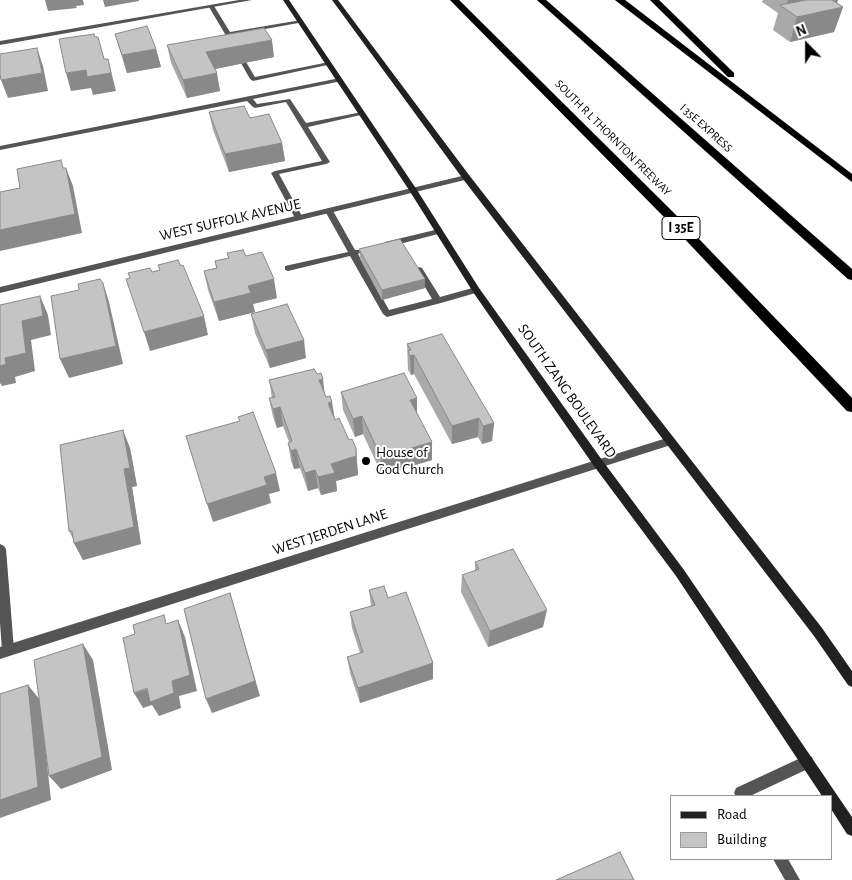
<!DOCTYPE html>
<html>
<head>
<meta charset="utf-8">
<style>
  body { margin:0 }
  #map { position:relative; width:852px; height:880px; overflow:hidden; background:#fff; font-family:"Alegreya Sans",sans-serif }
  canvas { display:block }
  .legend { position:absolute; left:670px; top:795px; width:162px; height:65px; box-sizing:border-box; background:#fff; border:1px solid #999; margin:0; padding:6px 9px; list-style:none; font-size:15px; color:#000 }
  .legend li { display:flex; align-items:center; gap:10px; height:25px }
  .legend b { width:25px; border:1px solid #999 }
  .north { position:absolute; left:782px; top:20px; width:50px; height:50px; -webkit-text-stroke:4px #fff; paint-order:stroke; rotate:338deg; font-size:14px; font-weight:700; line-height:20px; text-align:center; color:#000 }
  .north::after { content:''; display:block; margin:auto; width:18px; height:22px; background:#000; clip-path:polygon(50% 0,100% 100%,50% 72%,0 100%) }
</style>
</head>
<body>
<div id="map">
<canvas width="852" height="880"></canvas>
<ul class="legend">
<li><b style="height:6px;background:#212121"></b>Road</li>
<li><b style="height:14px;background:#c4c4c4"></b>Building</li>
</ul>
<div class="north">N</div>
</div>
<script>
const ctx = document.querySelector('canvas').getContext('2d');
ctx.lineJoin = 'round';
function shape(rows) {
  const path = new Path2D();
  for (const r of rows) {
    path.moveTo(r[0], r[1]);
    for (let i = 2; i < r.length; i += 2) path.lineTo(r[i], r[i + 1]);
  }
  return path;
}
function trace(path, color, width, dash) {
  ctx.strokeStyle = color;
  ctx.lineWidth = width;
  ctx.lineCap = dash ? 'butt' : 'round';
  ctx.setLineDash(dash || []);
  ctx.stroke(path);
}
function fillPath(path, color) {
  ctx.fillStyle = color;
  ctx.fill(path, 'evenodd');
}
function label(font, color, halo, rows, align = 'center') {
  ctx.font = font + ' "Alegreya Sans",sans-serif';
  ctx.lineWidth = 4;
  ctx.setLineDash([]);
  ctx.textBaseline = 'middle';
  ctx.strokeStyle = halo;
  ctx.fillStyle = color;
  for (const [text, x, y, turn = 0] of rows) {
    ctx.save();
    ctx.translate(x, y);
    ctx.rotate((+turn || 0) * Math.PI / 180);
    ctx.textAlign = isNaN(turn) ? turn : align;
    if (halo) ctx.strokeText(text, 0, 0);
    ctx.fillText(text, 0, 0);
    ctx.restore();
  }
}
const motorway = shape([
  [450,0,459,0,673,212,852,398,852,412,847,411,665,218,450,0],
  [537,0,546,0,852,269,852,280,848,279,537,0],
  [615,0,625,0,852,174,852,182,615,0],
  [650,0,659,0,734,73,734,77,728,77,650,0]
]);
trace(motorway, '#dbdbdb', 1);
fillPath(shape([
  [210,6,214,6,230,32,301,20,304,22,232,35,234,39,231,41,228,39,209,7,210,6],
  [242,62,246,62,255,77,329,62,332,64,253,81,250,79,241,63,242,62],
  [340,78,343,80,342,81,253,99,257,104,290,99,306,123,362,112,365,114,308,127,330,162,326,164,279,174,303,218,299,220,295,218,271,173,275,171,322,161,286,102,255,108,253,107,247,101,0,150,0,146,340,78],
  [326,209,332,209,355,250,360,250,361,252,358,254,389,310,432,299,415,270,419,267,422,268,440,297,476,287,480,290,479,292,441,303,387,317,383,314,350,256,288,271,285,270,285,266,348,252,325,211,326,209],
  [439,229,442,229,442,233,388,247,384,244,385,242,439,229],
  [0,544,4,546,6,549,14,650,12,654,8,655,4,654,2,650,0,623,0,544],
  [807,755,812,757,814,762,812,767,750,796,736,796,734,793,736,788,807,755],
  [773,859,788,859,800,880,785,880,773,859]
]), '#545454');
fillPath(shape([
  [239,0,252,0,0,45,0,41,239,0],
  [466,175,469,175,469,179,0,293,0,287,466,175],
  [670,437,674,438,675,441,674,444,0,659,0,647,670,437]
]), '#545454');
fillPath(shape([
  [283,0,289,0,417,190,479,288,602,460,684,570,852,817,852,836,847,834,831,809,831,796,822,796,676,576,594,466,473,292,409,190,283,0],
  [332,0,338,0,469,175,822,628,852,671,852,687,848,685,814,636,463,179,332,0]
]), '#212121');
fillPath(motorway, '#000');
fillPath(shape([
  [763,0,838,0,837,3,843,7,834,32,790,42,773,30,778,13,762,2],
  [115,34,156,49,161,67,127,73,120,51],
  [167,45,274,57,215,69,220,91,187,98,171,63],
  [209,112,250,118,282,143,285,161,229,172,213,130],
  [359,249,425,279,425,288,382,300,360,259],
  [227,253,246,256,277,298,253,304,255,312,219,321,208,290,204,271,216,268,215,261,228,258],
  [251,314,306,358,270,368,255,333],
  [407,344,494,423,492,441,482,444,478,437,452,444,414,374,411,375,408,370],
  [269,380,325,396,334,419,349,440,356,448,358,475,336,481,337,491,321,495,318,488,308,491,300,468,294,469,291,461,288,443,289,442,283,426,277,428,273,417,269,398,272,398],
  [341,392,417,413,432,442,432,460,382,475,363,434,355,437,343,410],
  [130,448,137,486,132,487,141,544,83,560,74,543,73,539,69,531],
  [475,562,543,627,488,647,461,592,462,575,475,571],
  [369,590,388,598,433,663,433,679,360,703,350,673,347,657,360,653,352,628,350,612,371,606]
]), '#a9a9a9');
fillPath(shape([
  [45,0,83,0,84,5,76,6,77,8,48,11],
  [103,0,139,0,139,1,105,7],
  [788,0,838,0,836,5,785,9],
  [843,7,834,32,790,42,797,17],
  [98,37,108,73,108,59,116,91,93,95,91,88,71,91,66,73,86,70],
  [272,40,274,57,210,70,206,52],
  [37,48,43,66,48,91,8,98,1,80],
  [156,49,161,67,127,73,122,55],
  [217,73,220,91,187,98,183,80],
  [282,143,285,161,229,172,225,154],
  [66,168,73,186,82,233,0,251,0,230],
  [274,279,277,298,253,304,255,312,219,321,214,302,248,286],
  [425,279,425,288,382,300,382,290],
  [103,283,109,302,123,364,69,378,60,359],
  [40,296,48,315,51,335,31,340,35,371,15,377,16,383,2,386,0,383,0,366,5,358,22,321],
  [204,316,208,335,150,351,144,332],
  [304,340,306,358,270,368,266,350],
  [414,355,414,374,411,375,410,356],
  [323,379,325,397,319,380],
  [417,398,417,416,410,400],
  [332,402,335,420,328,403],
  [280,407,283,426,277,428,273,409],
  [362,416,363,434,355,437,353,419],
  [479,418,478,437,452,444,452,426],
  [494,423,492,441,482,444,483,426],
  [123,430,130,448,137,486,132,487,141,544,83,560,74,543,124,469],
  [432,442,432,460,382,475,381,457],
  [356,448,358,475,336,481,337,491,321,495,318,477,331,464],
  [296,449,300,468,294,469,291,451],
  [315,470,318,488,308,491,305,473],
  [276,473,280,491,269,494,271,503,213,522,207,504,264,477],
  [230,593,260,696,212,713,206,699],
  [547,610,543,627,488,647,490,631],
  [178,620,185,637,197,691,179,696,181,708,159,716,152,705,143,708,134,693,172,681],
  [83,644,93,660,112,770,61,789,49,776],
  [433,663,433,679,360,703,358,688],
  [28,685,40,700,51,800,0,818,0,800]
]), '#898989');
const building = shape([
  [806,0,832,0,843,7,797,17,780,5,806,0],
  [147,26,156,49,122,55,115,34,147,26],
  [264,28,272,40,206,52,217,73,183,80,167,45,264,28],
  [94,34,95,37,98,37,104,59,108,59,111,73,87,77,86,70,66,73,59,39,94,34],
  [37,48,42,73,1,80,0,74,0,54,37,48],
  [244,106,250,118,269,114,282,143,225,154,209,112,244,106],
  [61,160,63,168,66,168,75,214,0,230,0,192,20,188,17,169,61,160],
  [400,239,425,279,382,290,359,249,400,239],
  [243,250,246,256,262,252,274,279,248,286,251,293,214,302,204,271,217,268,215,261,229,258,227,253,243,250],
  [178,260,181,266,183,265,204,316,144,332,126,279,130,278,128,273,150,268,152,272,160,270,158,265,178,260],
  [100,279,103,283,116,346,60,359,51,296,79,290,78,284,100,279],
  [40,296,43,316,22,321,26,353,5,358,6,364,0,366,0,305,40,296],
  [287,304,304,340,266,350,251,314,287,304],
  [442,334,494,423,483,426,479,418,452,426,414,355,410,356,408,351,411,350,407,344,442,334],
  [314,369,317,374,321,373,323,379,319,380,326,397,330,396,332,402,328,403,335,420,339,418,349,440,352,439,356,448,356,456,331,464,335,473,318,477,315,470,305,473,296,449,291,451,288,443,292,441,280,407,273,409,269,398,275,397,269,380,314,369],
  [404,373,417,398,410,400,432,442,381,457,362,416,353,419,341,392,404,373],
  [253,412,276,473,264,477,267,485,207,504,186,436,240,421,238,417,253,412],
  [123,430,130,468,124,469,134,527,74,543,72,531,69,531,60,445,123,430],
  [513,549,547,610,490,631,462,575,479,569,475,562,513,549],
  [384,586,388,598,406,592,433,663,358,688,347,657,363,652,350,612,375,605,369,590,384,586],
  [230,593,255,681,206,699,184,609,230,593],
  [164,615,166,624,178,620,190,675,172,681,174,693,150,702,147,688,134,693,123,638,135,634,133,625,164,615],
  [83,644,102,757,49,776,34,660,83,644],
  [28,685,38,787,0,800,0,694,28,685],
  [620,852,634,880,556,880,620,852]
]);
fillPath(building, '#c4c4c4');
trace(building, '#898989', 1);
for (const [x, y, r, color] of [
  [366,461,5,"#000"]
]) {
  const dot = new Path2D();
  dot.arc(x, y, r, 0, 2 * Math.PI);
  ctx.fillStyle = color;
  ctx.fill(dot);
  trace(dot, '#fff', 2);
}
label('12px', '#000', '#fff', [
  ["I 35E EXPRESS",706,128,42],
  ["SOUTH R L THORNTON FREEWAY",613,138,45]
]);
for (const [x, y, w] of [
  [681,228,38]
]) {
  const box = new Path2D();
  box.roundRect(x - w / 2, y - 11.5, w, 23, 4);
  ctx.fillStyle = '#fff';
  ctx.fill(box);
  trace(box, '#000', 1);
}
label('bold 14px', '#000', null, [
  ["I 35E",681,228]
]);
label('15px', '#000', '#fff', [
  ["WEST SUFFOLK AVENUE",230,220,-13],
  ["SOUTH ZANG BOULEVARD",567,391,55],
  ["WEST JERDEN LANE",330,532,-18]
]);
label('15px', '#000', '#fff', [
  ["House of",376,452],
  ["God Church",376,469]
], 'left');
</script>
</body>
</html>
